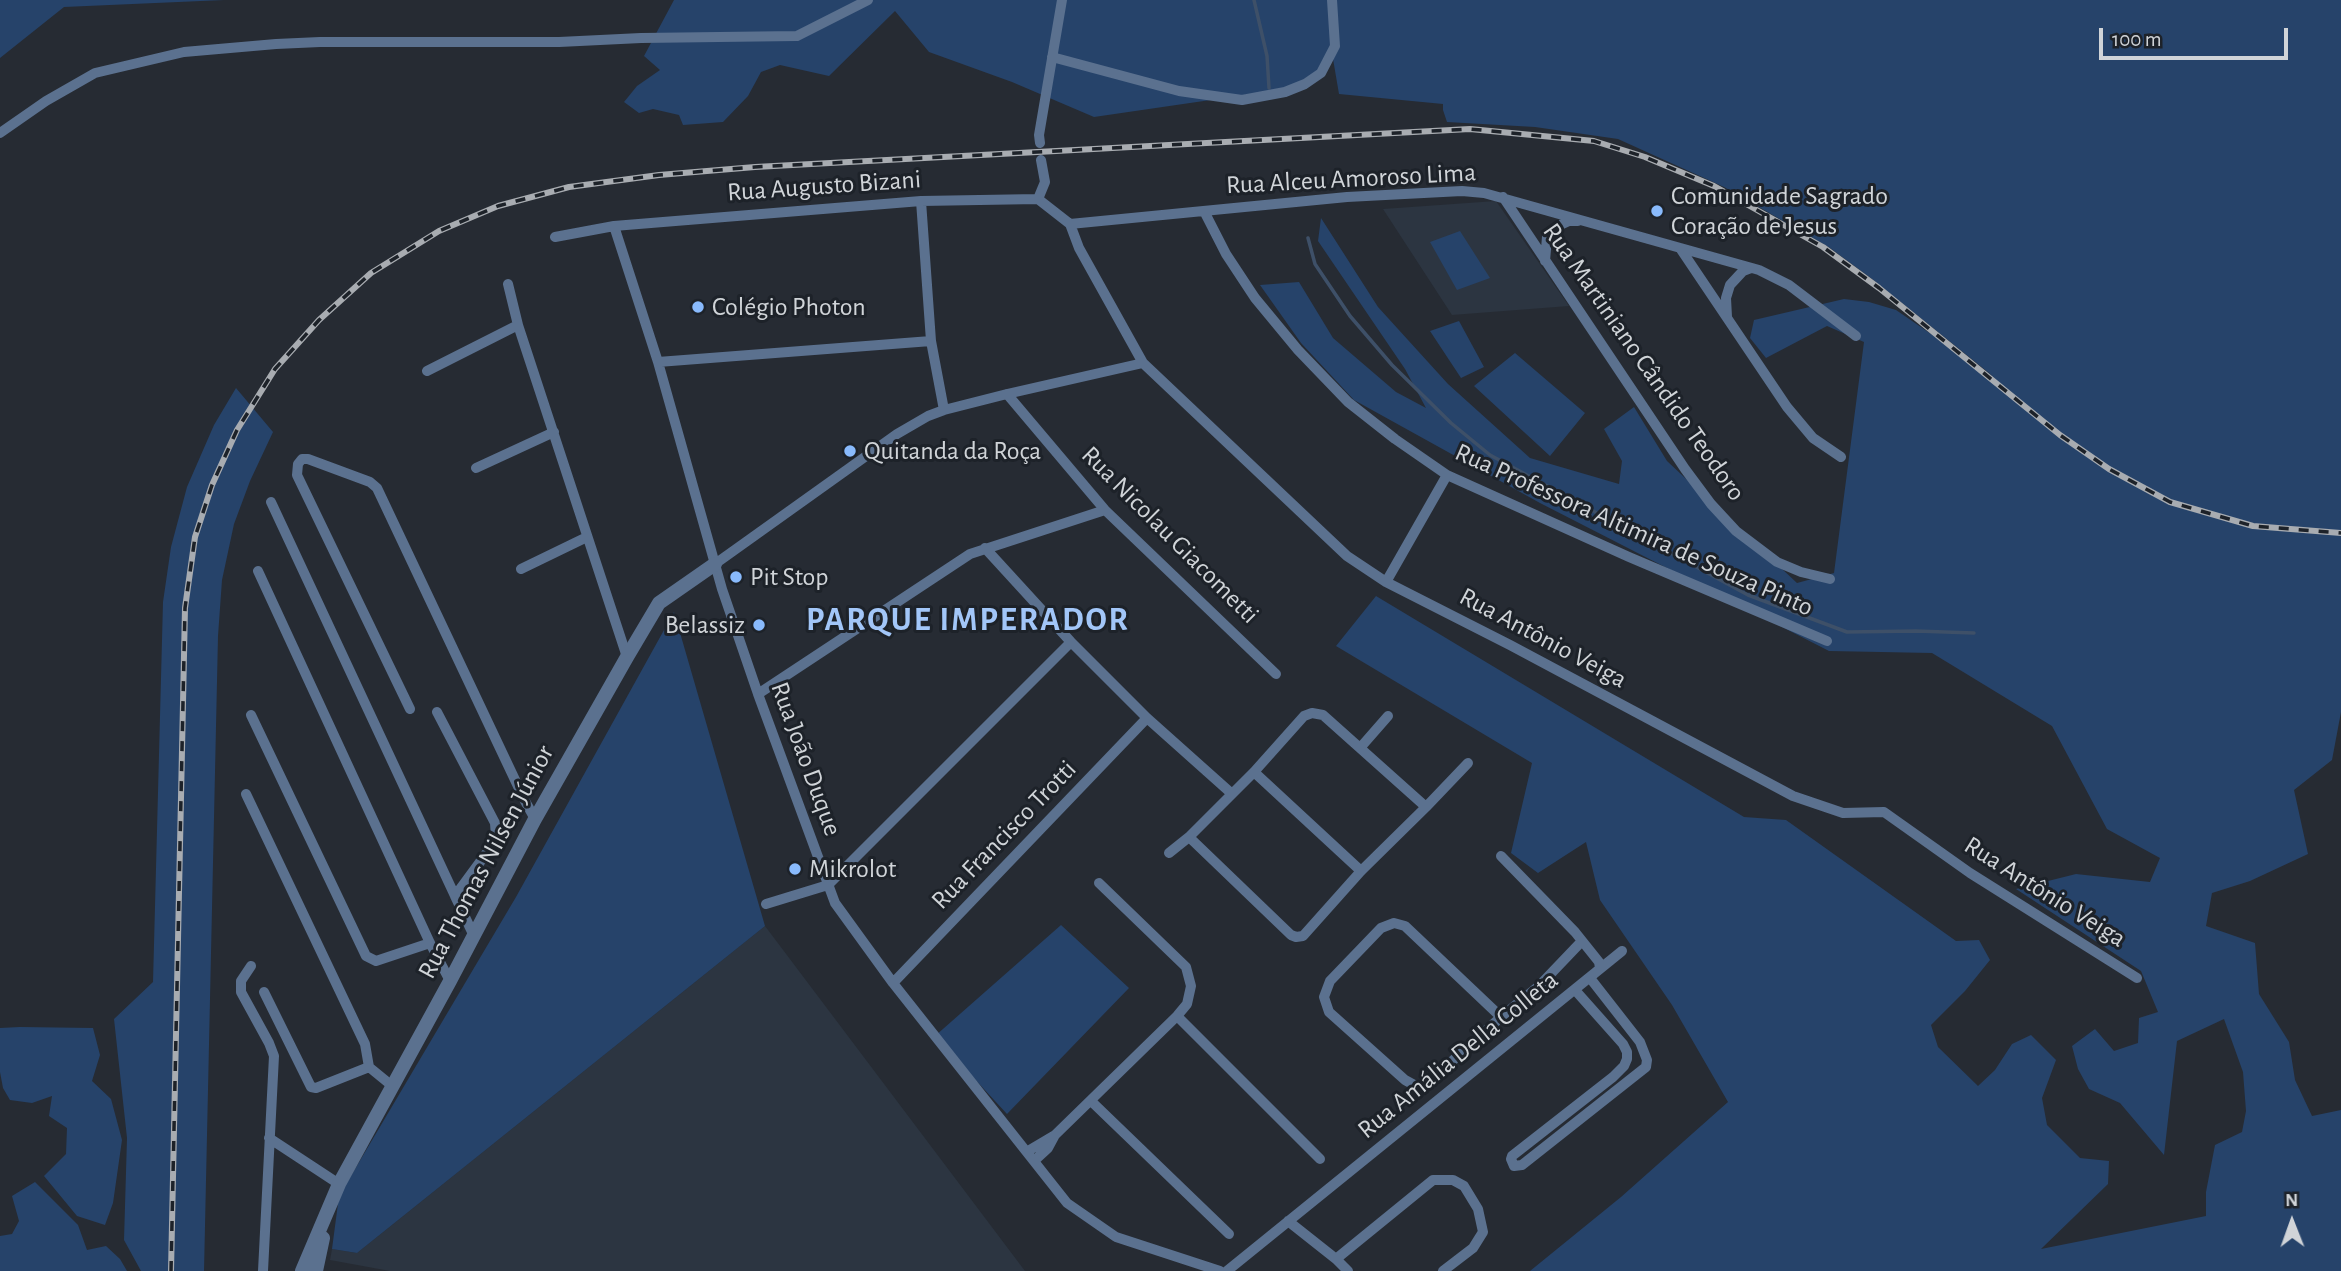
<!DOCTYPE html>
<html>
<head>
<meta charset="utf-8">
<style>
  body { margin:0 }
  #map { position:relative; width:2341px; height:1271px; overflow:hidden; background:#262b33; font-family:"Alegreya Sans",sans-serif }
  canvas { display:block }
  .north { position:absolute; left:2257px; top:1187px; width:70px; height:70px; -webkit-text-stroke:5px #1d2229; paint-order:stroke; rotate:359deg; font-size:19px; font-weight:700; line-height:28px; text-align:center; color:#d0d4d8 }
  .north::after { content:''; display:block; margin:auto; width:24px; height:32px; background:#d0d4d8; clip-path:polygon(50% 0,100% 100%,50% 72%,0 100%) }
  .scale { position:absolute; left:2099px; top:28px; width:189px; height:32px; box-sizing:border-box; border:4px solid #d0d4d8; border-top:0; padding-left:9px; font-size:21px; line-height:24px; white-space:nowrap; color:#d0d4d8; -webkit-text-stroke:5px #1d2229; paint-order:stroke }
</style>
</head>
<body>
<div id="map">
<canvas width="2341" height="1271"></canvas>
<div class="north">N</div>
<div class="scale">100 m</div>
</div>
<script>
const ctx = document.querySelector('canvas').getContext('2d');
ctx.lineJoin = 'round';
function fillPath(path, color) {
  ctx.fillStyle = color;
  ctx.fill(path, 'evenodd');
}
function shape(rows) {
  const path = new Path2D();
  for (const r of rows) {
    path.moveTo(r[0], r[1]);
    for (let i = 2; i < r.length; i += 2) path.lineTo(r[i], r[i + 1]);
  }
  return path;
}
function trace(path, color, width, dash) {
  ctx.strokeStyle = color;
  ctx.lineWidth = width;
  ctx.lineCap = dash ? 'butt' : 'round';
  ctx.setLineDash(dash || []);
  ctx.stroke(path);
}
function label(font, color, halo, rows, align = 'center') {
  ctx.font = font + ' "Alegreya Sans",sans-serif';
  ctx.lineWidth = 6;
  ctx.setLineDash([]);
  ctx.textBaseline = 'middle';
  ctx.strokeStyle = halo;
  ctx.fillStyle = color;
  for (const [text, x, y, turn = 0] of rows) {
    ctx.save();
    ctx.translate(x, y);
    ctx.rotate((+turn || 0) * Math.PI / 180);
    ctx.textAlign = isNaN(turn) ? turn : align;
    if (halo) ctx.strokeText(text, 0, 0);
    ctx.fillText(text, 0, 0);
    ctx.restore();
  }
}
fillPath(shape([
  [1496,201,1569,306,1452,315,1383,209],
  [765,926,1025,1271,390,1271,330,1260,332,1249,357,1253]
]), '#2c3541');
fillPath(shape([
  [0,0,224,0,64,7,0,58],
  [674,0,2341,0,2341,712,2332,760,2294,790,2308,854,2250,881,2212,893,2206,926,2255,943,2259,994,2289,1042,2295,1080,2312,1116,2341,1110,2341,1271,1530,1271,1621,1197,1728,1102,1672,1005,1600,900,1586,842,1538,873,1511,853,1532,763,1336,646,1376,596,1744,817,1786,820,1956,941,1979,940,1990,960,1965,991,1931,1025,1938,1047,1978,1086,1995,1070,2012,1044,2031,1035,2056,1060,2042,1098,2047,1125,2080,1158,2109,1161,2108,1184,2041,1249,2206,1216,2206,1192,2215,1145,2242,1132,2246,1111,2243,1072,2224,1019,2177,1041,2164,1155,2120,1103,2089,1089,2078,1069,2072,1046,2095,1029,2114,1051,2138,1043,2139,1018,2158,1012,2141,971,2016,889,2076,874,2150,882,2160,858,2107,829,2052,726,1932,653,1829,651,1540,503,1354,400,1301,343,1260,285,1299,282,1333,338,1396,392,1426,408,1405,369,1318,241,1321,218,1378,307,1448,384,1530,458,1619,484,1622,461,1604,429,1634,407,1667,461,1797,583,1834,573,1864,342,1827,326,1766,358,1750,338,1754,320,1844,299,1869,302,1896,310,1994,377,1872,279,1830,248,1724,187,1618,139,1535,127,1447,122,1443,110,1443,104,1339,94,1332,53,1316,73,1286,89,1094,117,1012,82,929,52,895,11,829,76,780,65,761,72,748,96,723,122,683,125,679,115,653,109,639,113,624,102,637,86,660,70,644,56],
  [1460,231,1490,278,1457,290,1430,242],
  [1459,321,1484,367,1461,378,1430,331],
  [1515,353,1585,413,1550,456,1474,386],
  [236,388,273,432,250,481,234,524,222,580,218,636,204,1271,141,1271,124,1240,127,1138,114,1019,153,982,163,602,171,547,187,487,214,425],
  [674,612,765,926,357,1253,332,1249,339,1196,516,897],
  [1061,925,1129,988,1007,1114,935,1036],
  [20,1027,93,1028,100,1055,92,1081,111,1099,122,1140,113,1203,105,1225,77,1216,44,1176,66,1154,67,1128,49,1116,52,1096,32,1103,10,1100,3,1088,0,1072,0,1028],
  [35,1182,78,1225,87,1250,106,1246,120,1259,127,1271,0,1271,0,1236,12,1234,19,1221,12,1196]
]), '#26436a');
trace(shape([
  [1254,0,1267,56,1269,88],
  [1308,238,1315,264,1350,316,1392,365,1451,423,1490,455,1748,595,1847,632,1916,631,1974,633]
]), '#3e5068', 3.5);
trace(shape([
  [1052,57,1179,91,1242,100,1285,92,1305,84,1321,73,1335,46,1332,0],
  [0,133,46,101,95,73,184,52,276,44,320,42,559,42,641,38,797,36,868,0],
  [1040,143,1039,135,1062,0],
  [1503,197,1685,469,1711,504,1736,531,1777,562,1801,572,1830,579],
  [1038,199,1070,224,1079,248,1143,363,1347,556,1386,582,1510,645,1793,796,1843,813,1884,812,1970,873,2137,978],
  [1038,199,1045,182,1041,160],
  [921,201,931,341,944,410],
  [1204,211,1226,254,1255,298,1298,350,1348,402,1395,439,1447,475,1629,557,1827,641],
  [1070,224,1347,197,1462,191,1484,193,1759,270,1789,285,1856,336],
  [614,226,658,362,722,589,758,694,835,903,893,983,1067,1203,1116,1237,1220,1271],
  [555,237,614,226,921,201,1038,199],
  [1680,248,1787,407,1813,438,1841,457],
  [1545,261,1547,237,1558,226,1569,221,1578,221],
  [508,284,518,325,627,657],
  [1727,317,1726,298,1730,285,1743,271,1751,268],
  [658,362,931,341],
  [427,371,518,325],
  [1007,394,1105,510,1276,674],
  [476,468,554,432],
  [271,502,455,896,491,847,496,836,495,823,437,712],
  [985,548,1071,642,1147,718,1231,793],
  [715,564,897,434,928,416,944,410,1007,394,1143,363],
  [521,569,587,537],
  [258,571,430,943,450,981],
  [1386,582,1447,475],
  [758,694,970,554,1105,510],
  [410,709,297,475,298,464,302,459,308,459,370,482,377,488,525,801,535,819],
  [251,715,366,956,376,961,430,943],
  [1360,748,1388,716],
  [1254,772,1361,871],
  [246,794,365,1044,369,1067,391,1085],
  [1426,807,1323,715,1312,713,1304,716,1254,772,1189,837,1291,935,1296,937,1303,936,1361,871,1426,807,1468,763],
  [1169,853,1189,837],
  [1501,856,1575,932,1599,962,1600,968],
  [455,896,474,936],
  [766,904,828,885,1071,642],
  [251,966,241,981,241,992,269,1043,274,1056,263,1271],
  [893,983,1147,718],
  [1575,990,1623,1044,1627,1052,1627,1059,1624,1066,1613,1077,1512,1156,1511,1159,1514,1166,1522,1165,1646,1067,1647,1060,1640,1042,1590,978],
  [264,992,311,1087,316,1088,369,1067],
  [1177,1016,1320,1159],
  [1501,1017,1405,926,1394,923,1381,928,1330,981,1324,997,1329,1012,1405,1080,1416,1086,1429,1082,1501,1017,1540,985,1582,941],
  [1091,1101,1229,1234],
  [269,1138,339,1184],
  [1028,1151,1055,1135],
  [1035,1160,1048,1148,1055,1135,1177,1016,1187,1004,1191,986,1186,967,1099,883],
  [1288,1221,1336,1259,1348,1271],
  [1336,1259,1433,1180,1453,1180,1464,1186,1478,1209,1483,1232,1473,1248,1443,1271],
  [1227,1271,1622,951]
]), '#5b718f', 10);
trace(shape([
  [302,1271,339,1184,450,981,535,819,627,657,659,603,715,564],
  [316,1271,323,1238]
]), '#5b718f', 14);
const rail = shape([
  [171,1271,185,608,195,537,212,485,237,430,275,369,319,320,371,273,439,231,498,206,569,187,659,175,755,167,1470,129,1594,141,1645,157,1714,186,1823,247,1879,288,2060,435,2109,469,2170,502,2253,526,2341,533]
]);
trace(rail, '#a8acb1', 6);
trace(rail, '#1d2229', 3.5, [10]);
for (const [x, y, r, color] of [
  [1657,211,7,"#89bafc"],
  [698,307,7,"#89bafc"],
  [850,451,7,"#89bafc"],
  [736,577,7,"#89bafc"],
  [759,625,7,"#89bafc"],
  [795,869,7,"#89bafc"]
]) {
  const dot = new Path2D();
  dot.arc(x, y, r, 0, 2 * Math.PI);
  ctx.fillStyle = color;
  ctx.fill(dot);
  trace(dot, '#1d2229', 2.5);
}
label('26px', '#d0d4d8', '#1d2229', [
  ["Rua Alceu Amoroso Lima",1351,179,-3],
  ["Rua Augusto Bizani",824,186,-4],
  ["Rua Martiniano Cândido Teodoro",1644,362,55],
  ["Rua Professora Altimira de Souza Pinto",1634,530,24],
  ["Rua Nicolau Giacometti",1170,535,45],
  ["Rua Antônio Veiga",1543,638,28],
  ["Rua João Duque",806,759,70],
  ["Rua Francisco Trotti",1004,835,-46],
  ["Rua Thomas Nilsen Júnior",486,862,-62],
  ["Rua Antônio Veiga",2045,892,32],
  ["Rua Amália Della Colleta",1458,1055,-39]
]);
label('26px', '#d0d4d8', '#1d2229', [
  ["Comunidade Sagrado",1671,196],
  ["Coração de Jesus",1671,226],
  ["Colégio Photon",712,307],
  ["Quitanda da Roça",864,451],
  ["Pit Stop",750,577],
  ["Belassiz",745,625,"right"],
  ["Mikrolot",809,869]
], 'left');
ctx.letterSpacing = '2px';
label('bold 33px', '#a2c6f8', '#1d2229', [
  ["PARQUE IMPERADOR",968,620]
]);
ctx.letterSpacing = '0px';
</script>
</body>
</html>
